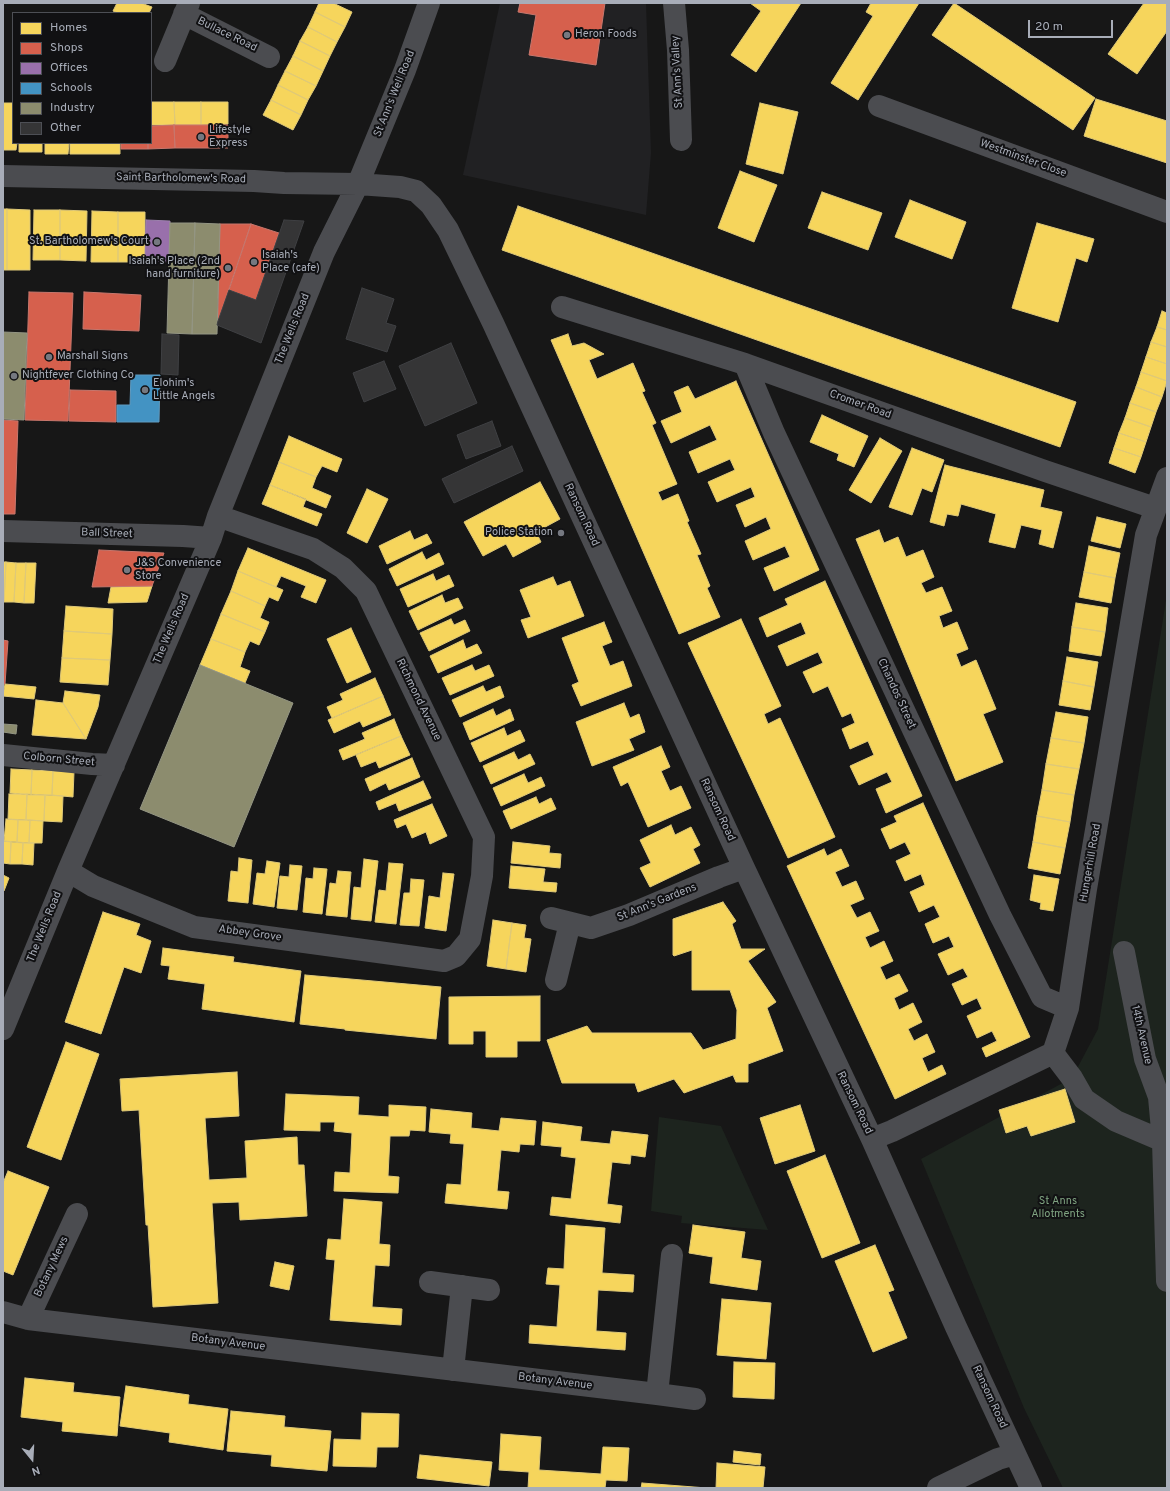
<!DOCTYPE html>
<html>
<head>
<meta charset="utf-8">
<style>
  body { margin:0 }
  #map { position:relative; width:1170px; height:1491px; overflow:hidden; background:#171717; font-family:Overpass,sans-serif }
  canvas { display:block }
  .frame { position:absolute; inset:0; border:4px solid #a8adb8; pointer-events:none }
  .legend { position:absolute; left:12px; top:12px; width:140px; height:132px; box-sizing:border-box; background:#111113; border:1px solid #4d4f55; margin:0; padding:5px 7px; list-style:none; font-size:12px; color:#a8adb8 }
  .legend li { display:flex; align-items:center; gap:8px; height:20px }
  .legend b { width:20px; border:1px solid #4d4f55 }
  .north { position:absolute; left:12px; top:1439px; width:40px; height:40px; -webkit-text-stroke:3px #111113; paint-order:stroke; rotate:162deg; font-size:11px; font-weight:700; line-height:16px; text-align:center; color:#a8adb8 }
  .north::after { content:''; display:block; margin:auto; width:14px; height:18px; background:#a8adb8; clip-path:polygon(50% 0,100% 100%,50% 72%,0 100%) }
  .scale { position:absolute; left:1028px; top:20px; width:85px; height:18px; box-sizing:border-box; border:2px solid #a8adb8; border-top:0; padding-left:5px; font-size:12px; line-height:14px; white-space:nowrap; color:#a8adb8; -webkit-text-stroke:3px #111113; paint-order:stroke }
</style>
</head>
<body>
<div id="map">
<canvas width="1170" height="1491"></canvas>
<div class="frame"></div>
<ul class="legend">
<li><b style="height:11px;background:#f6d55c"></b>Homes</li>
<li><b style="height:11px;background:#d6604d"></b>Shops</li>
<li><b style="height:11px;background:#9970ab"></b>Offices</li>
<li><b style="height:11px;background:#4393c3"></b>Schools</li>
<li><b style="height:11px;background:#8c8c6e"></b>Industry</li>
<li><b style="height:11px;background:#353536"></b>Other</li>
</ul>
<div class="north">N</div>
<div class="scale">20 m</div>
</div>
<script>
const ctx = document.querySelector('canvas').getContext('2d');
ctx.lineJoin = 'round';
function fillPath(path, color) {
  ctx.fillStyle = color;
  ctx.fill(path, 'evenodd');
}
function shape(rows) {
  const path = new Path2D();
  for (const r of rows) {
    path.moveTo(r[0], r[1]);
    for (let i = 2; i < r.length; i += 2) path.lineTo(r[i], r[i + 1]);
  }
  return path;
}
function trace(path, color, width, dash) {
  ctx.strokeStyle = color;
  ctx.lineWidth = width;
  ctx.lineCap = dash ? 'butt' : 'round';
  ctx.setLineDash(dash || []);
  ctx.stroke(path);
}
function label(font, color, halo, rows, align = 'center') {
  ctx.font = font + ' Overpass,sans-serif';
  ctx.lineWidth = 4;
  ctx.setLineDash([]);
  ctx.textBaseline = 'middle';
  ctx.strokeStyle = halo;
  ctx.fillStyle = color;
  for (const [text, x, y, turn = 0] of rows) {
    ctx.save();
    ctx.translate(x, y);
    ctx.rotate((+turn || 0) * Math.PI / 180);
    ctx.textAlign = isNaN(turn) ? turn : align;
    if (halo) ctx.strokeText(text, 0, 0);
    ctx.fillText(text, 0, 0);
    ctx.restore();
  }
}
fillPath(shape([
  [500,3,646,3,651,153,646,215,463,175]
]), '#212123');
fillPath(shape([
  [1167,594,1167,1488,1063,1488,1024,1408,921,1159,1072,1078,1098,1029],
  [659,1117,721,1126,768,1230,681,1223,682,1216,651,1211]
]), '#1d241e');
const homes = shape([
  [117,3,141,3,152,7,149,13,118,13,113,11,117,3],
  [319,3,333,3,352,12,345,27,315,12,319,3],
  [750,3,801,3,756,72,731,55,761,11,750,3],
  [871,3,919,3,858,100,831,83,873,16,866,12,871,3],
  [954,3,1095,98,1073,130,932,35,954,3],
  [1144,3,1167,3,1167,31,1137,74,1108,54,1144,3],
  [315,12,345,27,337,42,308,27,315,12],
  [308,27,337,42,330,56,300,41,308,27],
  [300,41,330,56,323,71,293,56,300,41],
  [293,56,323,71,316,86,285,71,293,56],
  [285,71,316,86,308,100,278,85,285,71],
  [278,85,308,100,301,115,271,100,278,85],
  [1096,99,1167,121,1167,163,1084,136,1096,99],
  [271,100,301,115,293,130,263,115,271,100],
  [151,102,174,102,175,125,151,125,151,102],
  [174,102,201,102,201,125,175,125,174,102],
  [201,102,228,102,228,124,201,125,201,102],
  [3,103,13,103,13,143,17,143,16,150,3,150,3,103],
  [760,103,798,112,783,174,746,164,760,103],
  [19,143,42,143,42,152,19,152,19,143],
  [45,143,69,143,68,154,45,154,45,143],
  [70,143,120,143,120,154,70,154,70,143],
  [740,171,777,185,754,242,718,228,740,171],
  [822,192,882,213,868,250,808,228,822,192],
  [910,200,966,222,952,259,895,237,910,200],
  [518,206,1076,402,1060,447,502,250,518,206],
  [3,209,7,209,7,270,3,270,3,209],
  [7,209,30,210,30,270,7,270,7,209],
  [34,210,60,210,60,260,33,260,34,210],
  [60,210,87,211,86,261,60,260,60,210],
  [92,211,118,212,118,262,91,262,92,211],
  [118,212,145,212,145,262,118,262,118,212],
  [1037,223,1094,239,1087,262,1076,258,1058,322,1012,308,1037,223],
  [1162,311,1167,313,1167,330,1157,327,1162,311],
  [1157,327,1167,330,1167,347,1151,342,1157,327],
  [568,334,572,346,584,343,604,354,589,360,597,379,633,363,645,391,642,392,656,423,652,425,677,484,658,492,662,501,678,494,689,521,687,522,701,554,697,555,710,586,707,588,720,617,679,634,551,340,568,334],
  [1151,342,1167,347,1167,364,1146,357,1151,342],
  [1146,357,1167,364,1167,381,1141,372,1146,357],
  [1141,372,1167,381,1162,397,1136,387,1141,372],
  [736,381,819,570,774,591,764,568,790,557,785,546,753,560,745,541,771,529,766,517,745,527,736,505,755,497,751,487,717,502,708,482,735,470,730,459,698,473,689,452,717,440,710,425,671,443,661,421,682,412,674,392,688,386,695,399,736,381],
  [1136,387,1162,397,1156,412,1130,403,1136,387],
  [1130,403,1156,412,1151,427,1125,418,1130,403],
  [822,415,868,436,854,467,837,460,839,454,810,442,822,415],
  [1125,418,1151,427,1146,442,1119,433,1125,418],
  [1119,433,1146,442,1141,457,1114,448,1119,433],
  [289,436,342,459,337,472,322,466,316,477,279,462,289,436],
  [880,438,902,451,871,503,849,490,880,438],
  [912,448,944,460,932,492,922,488,912,515,889,507,912,448],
  [1114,448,1141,457,1135,473,1109,463,1114,448],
  [279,462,316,477,312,488,331,496,326,508,270,485,279,462],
  [945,465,1044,490,1040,507,1062,512,1053,548,1039,544,1042,530,1021,525,1015,548,989,542,996,514,961,504,958,516,947,514,944,526,930,522,945,465],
  [540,482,560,519,536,532,541,542,513,557,506,544,483,556,464,522,540,482],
  [270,485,306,499,303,507,322,514,317,526,262,504,270,485],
  [367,489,388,499,367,543,347,533,367,489],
  [1097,517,1126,524,1120,548,1091,541,1097,517],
  [879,530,884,543,898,537,906,557,923,550,934,577,921,583,926,593,942,587,952,611,939,616,943,628,957,622,968,649,956,654,961,667,976,660,996,709,983,714,1003,762,956,781,856,539,879,530],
  [410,531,414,540,427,534,432,543,387,564,379,546,410,531],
  [1089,546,1120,553,1115,578,1084,572,1089,546],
  [248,548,326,580,316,603,301,597,306,586,281,576,276,587,238,571,248,548],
  [422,552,426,560,439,553,444,564,397,586,389,569,422,552],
  [3,562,6,562,4,602,3,602,3,562],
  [6,562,16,563,14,602,4,602,6,562],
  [16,563,26,563,24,603,14,602,16,563],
  [26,563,36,563,34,603,24,603,26,563],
  [238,571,283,590,278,601,269,597,265,606,231,591,238,571],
  [1084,572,1115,578,1111,603,1079,597,1084,572],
  [433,574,436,581,449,575,454,586,408,607,400,589,433,574],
  [553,577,557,586,570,581,584,616,528,638,521,620,531,617,520,590,553,577],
  [825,581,922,796,886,813,876,789,892,782,887,772,859,785,850,766,874,755,868,741,850,749,842,729,855,723,851,713,842,717,828,686,813,693,803,672,823,663,818,652,787,666,778,646,806,634,801,622,767,637,759,618,788,605,785,599,825,581],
  [152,586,147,602,108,603,111,587,152,586],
  [231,591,265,606,260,618,269,622,265,632,221,614,231,591],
  [442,595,445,603,458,598,463,608,418,630,409,611,442,595],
  [1076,603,1108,608,1105,632,1072,627,1076,603],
  [66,606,113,609,112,634,64,631,66,606],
  [221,614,265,632,259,645,250,641,245,652,211,639,221,614],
  [451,619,454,625,465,620,470,631,429,651,420,633,451,619],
  [741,619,781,706,764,714,768,724,780,718,835,837,788,858,688,643,741,619],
  [604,622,612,642,602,646,610,666,623,661,632,686,581,706,572,685,579,682,562,638,604,622],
  [1072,627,1105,632,1101,656,1069,651,1072,627],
  [351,628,371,672,347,683,327,639,351,628],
  [64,631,112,634,110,660,62,658,64,631],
  [211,639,245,652,240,667,250,671,245,683,200,665,211,639],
  [463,640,466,649,477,644,482,653,438,673,430,656,463,640],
  [1067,657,1098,662,1094,687,1063,681,1067,657],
  [62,658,110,660,108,685,60,682,62,658],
  [472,665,475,671,489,665,494,676,450,695,442,678,472,665],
  [375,678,383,696,332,718,327,707,343,700,340,694,375,678],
  [1063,681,1094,687,1090,710,1059,705,1063,681],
  [5,684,36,687,34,699,3,696,5,684],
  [483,686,486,692,500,686,504,697,460,717,452,700,483,686],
  [65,691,100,695,98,707,86,739,63,703,65,691],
  [383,696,391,715,363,727,360,721,334,733,328,720,383,696],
  [36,700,63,703,86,739,32,735,36,700],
  [624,703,630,718,639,714,645,732,629,739,634,750,592,766,576,722,624,703],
  [493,709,496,716,510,709,514,720,470,740,463,723,493,709],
  [1056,712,1088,717,1084,743,1051,738,1056,712],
  [394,719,401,736,343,760,339,750,365,739,362,733,394,719],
  [504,728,507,736,520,730,525,741,480,762,471,743,504,728],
  [401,736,410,755,379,768,376,761,361,767,356,755,401,736],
  [1051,738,1084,743,1079,769,1046,764,1051,738],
  [661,746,670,767,661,771,670,791,681,786,691,808,648,827,628,782,621,786,613,767,661,746],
  [514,752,518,760,530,754,535,764,491,784,483,766,514,752],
  [412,758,420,777,389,790,386,783,370,791,365,779,412,758],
  [1046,764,1079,769,1074,795,1042,790,1046,764],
  [11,769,32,770,31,795,10,793,11,769],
  [32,770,53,771,52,795,31,795,32,770],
  [53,771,74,772,73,797,52,795,53,771],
  [524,774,528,783,541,777,545,786,501,806,493,788,524,774],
  [423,781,431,798,399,811,396,803,379,810,376,802,423,781],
  [1042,790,1074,795,1070,822,1037,816,1042,790],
  [9,794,27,794,26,820,8,819,9,794],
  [27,794,45,795,44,821,26,820,27,794],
  [45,795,63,796,62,822,44,821,45,795],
  [536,797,539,804,551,798,556,809,511,829,503,811,536,797],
  [923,803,1030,1037,986,1057,982,1048,997,1041,992,1031,977,1038,967,1016,982,1009,977,998,962,1005,952,984,968,977,963,968,948,975,938,954,954,947,949,936,933,943,925,924,940,917,934,905,919,912,910,892,925,885,921,874,905,881,896,861,911,854,905,842,890,849,881,829,897,822,894,816,923,803],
  [432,804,447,836,430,844,426,832,412,838,406,824,397,828,394,820,432,804],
  [1037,816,1070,822,1065,848,1033,842,1037,816],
  [6,819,18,820,17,842,4,841,6,819],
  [18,820,30,820,29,843,17,842,18,820],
  [30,820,43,821,42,843,29,843,30,820],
  [671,825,675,835,691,827,700,845,693,849,700,863,650,887,640,868,651,863,640,840,671,825],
  [3,841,11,842,10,864,3,863,3,841],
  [11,842,23,843,22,864,10,864,11,842],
  [513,842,550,846,549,853,561,854,560,868,511,863,513,842],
  [1033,842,1065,848,1060,874,1028,868,1033,842],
  [23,843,34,843,33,865,22,864,23,843],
  [824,849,827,856,841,849,849,866,835,872,842,887,856,881,864,899,850,905,857,918,870,912,879,931,865,937,870,948,884,941,893,961,880,967,886,980,899,974,908,991,894,998,899,1010,913,1003,922,1022,908,1029,914,1041,927,1034,935,1052,922,1058,928,1072,942,1065,946,1074,895,1099,787,866,824,849],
  [239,858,252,860,248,903,228,901,231,871,238,872,239,858],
  [364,859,378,861,371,921,351,919,354,887,361,888,364,859],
  [267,861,280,863,274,907,253,904,257,873,265,874,267,861],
  [389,863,403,864,396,924,375,922,379,890,386,891,389,863],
  [290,865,302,866,297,910,277,908,280,876,289,877,290,865],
  [511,866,545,869,543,882,557,883,556,892,509,888,511,866],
  [314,868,327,869,322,914,303,912,306,878,313,879,314,868],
  [338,871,351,872,347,917,326,915,330,883,336,884,338,871],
  [443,873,454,874,446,931,425,928,429,896,440,898,443,873],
  [3,875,9,878,4,891,3,891,3,875],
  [1034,875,1059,879,1053,911,1040,909,1041,903,1030,900,1034,875],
  [411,879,424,880,419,926,400,925,404,893,410,893,411,879],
  [723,902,736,921,732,924,741,949,765,949,748,961,776,1002,767,1008,783,1051,748,1064,748,1082,736,1082,733,1075,684,1093,674,1079,638,1092,635,1083,562,1083,547,1040,587,1026,592,1033,691,1033,703,1050,736,1039,737,1010,730,990,692,990,692,950,674,956,673,955,673,919,723,902],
  [103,912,140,924,136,935,151,941,141,973,124,967,101,1034,65,1022,103,912],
  [493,920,512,923,506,969,487,966,493,920],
  [512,923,526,925,524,938,531,939,526,972,506,969,512,923],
  [163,948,234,957,233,962,301,971,294,1022,202,1009,205,984,168,979,170,966,161,965,163,948],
  [305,975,441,987,436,1039,345,1030,345,1029,300,1024,305,975],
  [540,996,540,1041,517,1041,517,1057,486,1057,486,1031,473,1031,473,1044,449,1044,449,997,540,996],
  [66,1042,99,1054,61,1160,27,1147,66,1042],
  [237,1072,239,1116,205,1118,209,1180,247,1178,245,1141,297,1137,298,1165,304,1165,307,1216,240,1220,239,1202,212,1203,218,1303,153,1307,148,1225,146,1225,139,1110,122,1111,120,1079,237,1072],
  [1065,1089,1075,1122,1031,1136,1027,1126,1006,1133,999,1110,1065,1089],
  [286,1094,359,1097,358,1115,389,1117,389,1105,426,1107,425,1131,410,1130,409,1136,390,1136,388,1176,399,1177,398,1193,334,1191,335,1172,350,1173,352,1133,334,1131,335,1122,320,1122,320,1131,284,1130,286,1094],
  [800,1105,815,1151,775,1164,760,1118,800,1105],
  [431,1109,472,1113,471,1128,499,1131,501,1118,536,1121,534,1145,520,1144,519,1152,501,1150,497,1191,509,1192,507,1209,445,1203,447,1184,461,1185,464,1144,450,1143,451,1134,429,1132,431,1109],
  [543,1122,582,1127,580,1141,610,1144,612,1131,648,1135,645,1157,631,1155,630,1164,612,1162,607,1204,622,1206,620,1223,550,1215,552,1197,571,1199,576,1158,561,1156,562,1147,541,1145,543,1122],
  [825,1155,860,1243,822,1258,787,1171,825,1155],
  [8,1171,49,1187,13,1275,3,1271,3,1183,8,1171],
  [344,1199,382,1202,379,1244,390,1245,389,1266,375,1265,372,1307,402,1309,401,1325,330,1320,335,1260,326,1259,328,1239,341,1240,344,1199],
  [566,1225,605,1228,602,1273,634,1275,633,1292,598,1290,596,1331,626,1333,625,1350,529,1343,530,1325,557,1327,560,1285,546,1284,548,1268,564,1269,566,1225],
  [693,1225,745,1232,741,1258,761,1261,757,1290,710,1283,713,1257,689,1253,693,1225],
  [875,1245,894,1290,888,1292,907,1338,873,1352,835,1261,875,1245],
  [275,1262,294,1266,289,1290,270,1286,275,1262],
  [722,1299,771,1303,766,1359,717,1355,722,1299],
  [734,1362,775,1363,774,1399,733,1397,734,1362],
  [25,1378,74,1383,73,1392,120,1397,117,1436,62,1431,63,1422,21,1417,25,1378],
  [126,1386,189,1395,188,1404,228,1409,223,1450,169,1442,170,1433,120,1426,126,1386],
  [231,1411,285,1416,284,1427,331,1431,327,1471,271,1466,272,1455,227,1451,231,1411],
  [362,1413,399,1414,398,1447,377,1447,376,1467,333,1466,334,1439,361,1440,362,1413],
  [501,1434,541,1437,539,1470,601,1474,603,1447,629,1448,627,1481,606,1480,605,1488,528,1488,529,1472,499,1470,501,1434],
  [734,1451,761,1454,760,1465,733,1462,734,1451],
  [420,1455,492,1462,489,1486,417,1478,420,1455],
  [717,1463,765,1467,763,1488,716,1488,717,1463],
  [642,1483,707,1488,641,1488,642,1483]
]);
fillPath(homes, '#f6d55c');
trace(homes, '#dfc978', 1);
const shops = shape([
  [520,3,605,3,596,65,529,55,536,15,518,12,520,3],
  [174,125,175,148,148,149,148,143,151,143,151,126,174,125],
  [174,125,228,125,228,148,175,148,174,125],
  [121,143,148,143,148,149,121,149,121,143],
  [220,224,251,224,218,321,218,311,220,224],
  [251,224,279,233,256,300,229,290,251,224],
  [29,292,73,293,68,421,25,420,29,292],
  [84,292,141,295,139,331,83,329,84,292],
  [70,390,116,391,116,422,69,421,70,390],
  [3,420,18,421,15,514,3,514,3,420],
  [99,550,164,553,152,586,92,587,99,550],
  [3,640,8,641,5,684,3,684,3,640]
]);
fillPath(shops, '#d6604d');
trace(shops, '#c8776d', 1);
const offices = shape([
  [146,220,170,221,169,262,145,262,146,220]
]);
fillPath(offices, '#9970ab');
trace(offices, '#9e82af', 1);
const schools = shape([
  [131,375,160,375,159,422,117,422,117,405,130,405,131,375]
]);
fillPath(schools, '#4393c3');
trace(schools, '#619bc0', 1);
const industry = shape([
  [170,223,195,223,192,334,167,333,170,223],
  [195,223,220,224,217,334,192,334,195,223],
  [3,332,27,333,24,420,3,419,3,332],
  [200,665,293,703,234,847,140,809,200,665],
  [3,724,17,725,16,734,3,732,3,724]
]);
fillPath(industry, '#8c8c6e');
trace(industry, '#949684', 1);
const building = shape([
  [284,220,304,221,261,343,217,325,218,321,229,290,256,300,284,220],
  [362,288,394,299,386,323,396,326,387,352,346,339,362,288],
  [162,334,179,335,178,375,161,374,162,334],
  [451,343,477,403,425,426,399,366,451,343],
  [384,361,396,389,364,402,353,373,384,361],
  [492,421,501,446,466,459,457,435,492,421],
  [512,446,523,471,454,503,442,479,512,446]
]);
fillPath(building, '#353536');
trace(building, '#3f4043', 1);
trace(shape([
  [674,3,678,50,681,140],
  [184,14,269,57],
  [165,61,189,3],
  [879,106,1167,212],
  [3,176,254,181,284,183,358,184,400,187,416,191,431,205,448,230,493,323,744,868,872,1139,956,1327,1031,1488],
  [562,307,745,364,1045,471,1155,508],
  [745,364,774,433,1000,915,1042,997,1068,1008],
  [3,531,183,536,211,538],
  [3,755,92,764,114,765],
  [68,871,93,886,194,927,444,961,456,956,470,939,482,876,484,837,366,591,343,568,313,549,218,516],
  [551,918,591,928,629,915,719,877,744,868],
  [1124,952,1145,1059,1159,1097,1163,1141],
  [556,980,570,923],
  [3,1029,68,871,211,538,218,516,324,252,358,184,405,70,429,3],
  [1053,1053,1072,1078,1084,1099,1116,1121,1163,1141,1167,1281],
  [872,1139,892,1131,1053,1053,1068,1008,1086,889,1146,535,1167,478],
  [430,1282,489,1290],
  [3,1312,28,1319,657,1394,695,1399],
  [28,1319,77,1214],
  [453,1370,462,1286],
  [657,1394,672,1255],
  [938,1488,998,1459,1015,1454]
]), '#4b4c50', 22);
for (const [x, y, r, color] of [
  [567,35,4,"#757880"],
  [201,137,4,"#757880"],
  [157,242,4,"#757880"],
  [254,262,4,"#757880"],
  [228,268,4,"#757880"],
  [49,357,4,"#757880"],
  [14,376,4,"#757880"],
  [145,390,4,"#757880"],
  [561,533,4,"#757880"],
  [127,570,4,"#757880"]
]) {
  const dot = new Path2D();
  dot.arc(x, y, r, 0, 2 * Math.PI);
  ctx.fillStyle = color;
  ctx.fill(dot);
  trace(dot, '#111113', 1.5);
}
label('11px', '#a8adb8', '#111113', [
  ["Bullace Road",227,35,26],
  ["St Ann's Valley",678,72,-93],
  ["St Ann's Well Road",395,94,-68],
  ["Westminster Close",1023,159,20],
  ["Saint Bartholomew's Road",181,179,1],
  ["The Wells Road",293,329,-68],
  ["Cromer Road",860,405,20],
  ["Ransom Road",581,515,65],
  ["Ball Street",107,534,2],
  ["The Wells Road",172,629,-67],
  ["Chandos Street",896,694,65],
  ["Richmond Avenue",418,700,64],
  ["Colborn Street",59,760,5],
  ["Ransom Road",717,810,65],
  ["Hungerhill Road",1091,863,-80],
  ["St Ann's Gardens",657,903,-22],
  ["The Wells Road",45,927,-68],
  ["Abbey Grove",250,934,8],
  ["14th Avenue",1141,1035,77],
  ["Ransom Road",854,1103,64],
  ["Botany Mews",52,1267,-65],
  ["Botany Avenue",228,1343,7],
  ["Botany Avenue",555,1382,7],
  ["Ransom Road",989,1397,65]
]);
label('11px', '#a8adb8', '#111113', [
  ["Heron Foods",575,35],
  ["Lifestyle",209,131],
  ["Express",209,144],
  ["St. Bartholomew's Court",149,242,"right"],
  ["Isaiah's",262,256],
  ["Place (cafe)",262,269],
  ["Isaiah's Place (2nd",220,262,"right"],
  ["hand furniture)",220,275,"right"],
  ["Marshall Signs",57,357],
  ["Nightfever Clothing Co",22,376],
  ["Elohim's",153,384],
  ["Little Angels",153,397],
  ["Police Station",553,533,"right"],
  ["J&S Convenience",135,564],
  ["Store",135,577]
], 'left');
label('11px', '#7fa381', '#111113', [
  ["St Anns",1058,1202],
  ["Allotments",1058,1215]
]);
</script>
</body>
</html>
